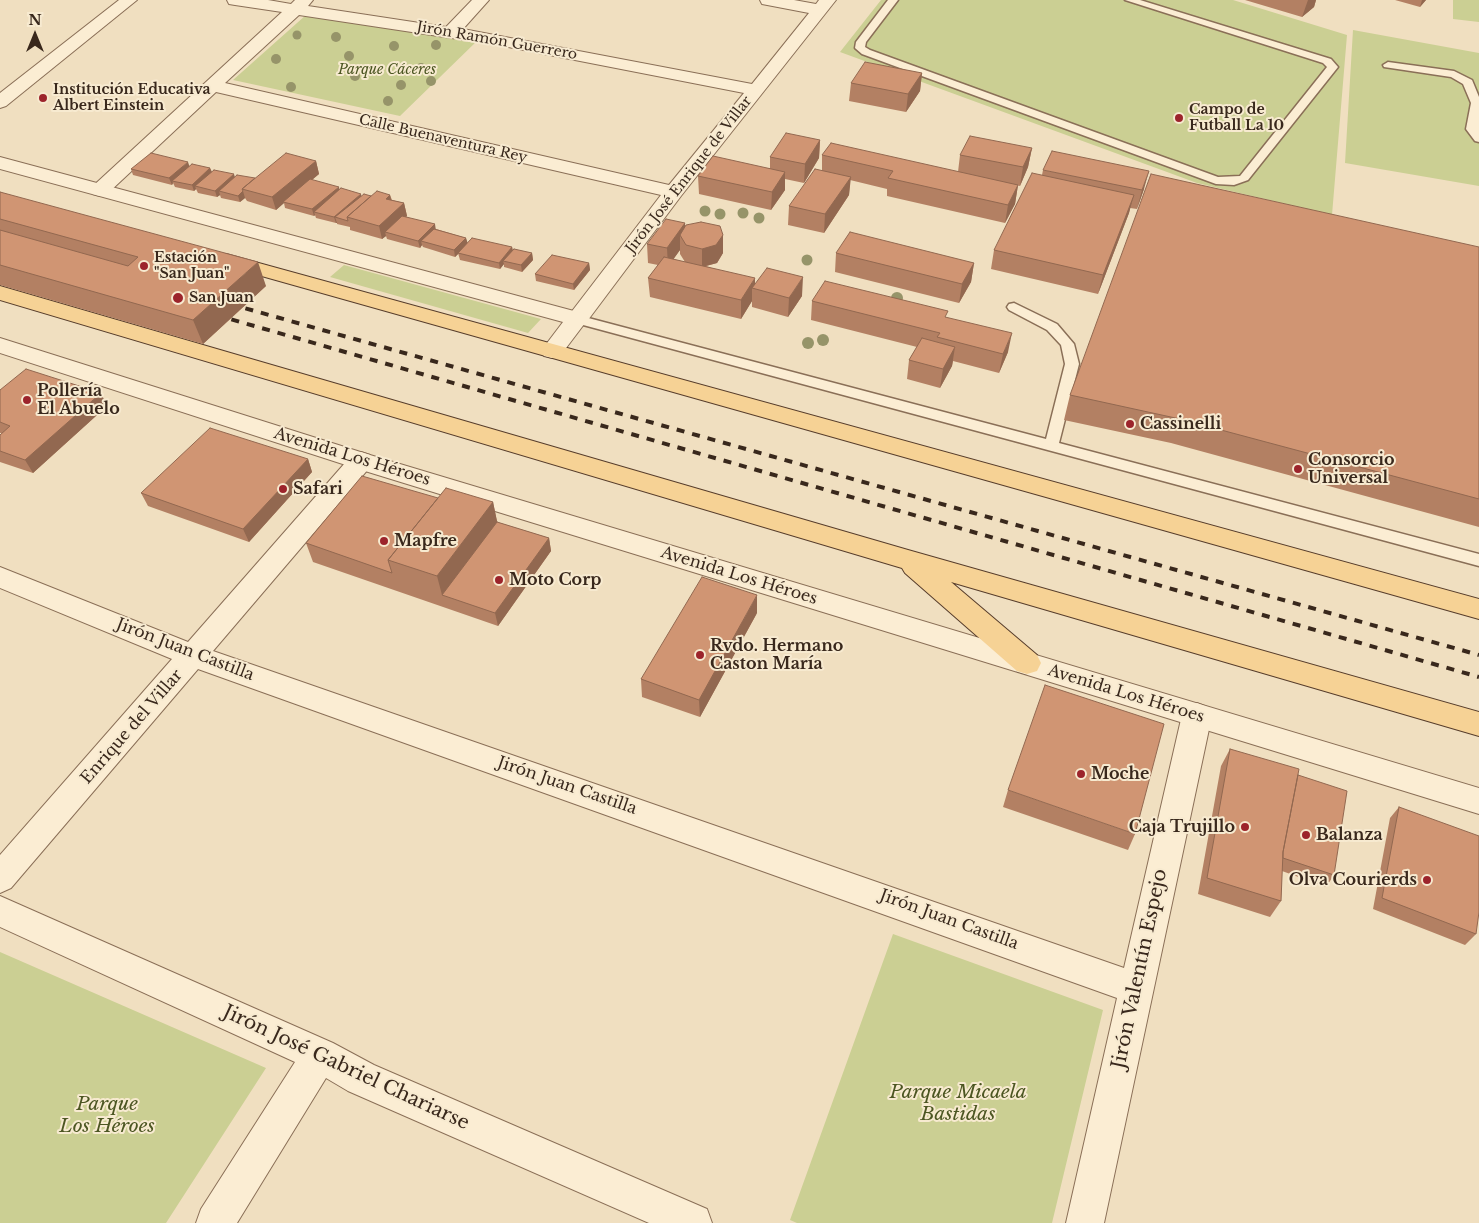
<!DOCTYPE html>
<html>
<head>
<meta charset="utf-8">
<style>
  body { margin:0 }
  #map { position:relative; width:1479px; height:1223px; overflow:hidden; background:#f0dfc0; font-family:"Libre Baskerville",serif }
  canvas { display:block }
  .north { position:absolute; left:10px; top:10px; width:50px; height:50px; -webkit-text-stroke:4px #f7ead0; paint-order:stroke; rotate:0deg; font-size:14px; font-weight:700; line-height:20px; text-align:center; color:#39281c }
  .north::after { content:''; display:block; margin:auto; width:18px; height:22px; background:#39281c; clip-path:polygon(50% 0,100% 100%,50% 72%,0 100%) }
</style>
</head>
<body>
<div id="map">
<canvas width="1479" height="1223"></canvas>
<div class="north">N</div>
</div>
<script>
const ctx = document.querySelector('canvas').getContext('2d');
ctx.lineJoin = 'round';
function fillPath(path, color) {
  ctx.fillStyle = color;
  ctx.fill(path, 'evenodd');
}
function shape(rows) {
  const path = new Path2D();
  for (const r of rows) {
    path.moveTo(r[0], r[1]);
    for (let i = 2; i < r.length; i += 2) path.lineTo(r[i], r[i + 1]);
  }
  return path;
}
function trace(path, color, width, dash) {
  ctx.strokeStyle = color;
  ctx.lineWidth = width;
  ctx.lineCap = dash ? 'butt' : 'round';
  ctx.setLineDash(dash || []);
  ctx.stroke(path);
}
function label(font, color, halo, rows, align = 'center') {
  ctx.font = font + ' "Libre Baskerville",serif';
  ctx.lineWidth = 4;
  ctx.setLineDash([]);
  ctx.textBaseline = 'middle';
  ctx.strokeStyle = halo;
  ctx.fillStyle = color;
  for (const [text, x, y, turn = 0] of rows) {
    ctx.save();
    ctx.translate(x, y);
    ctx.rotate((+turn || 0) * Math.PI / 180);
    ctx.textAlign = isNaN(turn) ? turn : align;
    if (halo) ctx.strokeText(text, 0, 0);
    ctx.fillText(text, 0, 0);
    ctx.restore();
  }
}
fillPath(shape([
  [881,0,1233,0,1347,35,1332,215,1197,183,840,52],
  [1453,0,1479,0,1479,22,1453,19],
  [306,15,477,41,400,116,233,80],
  [1353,30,1479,53,1479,186,1345,163],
  [344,265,541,319,528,333,330,277],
  [893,934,1103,1010,1052,1223,797,1223,790,1220],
  [0,952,266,1068,166,1223,0,1223]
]), '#cbcf93');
const service = shape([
  [888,0,898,0,866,42,865,47,870,50,1218,177,1240,176,1327,67,1323,63,1125,0,1140,0,1331,59,1338,67,1248,180,1234,185,1216,184,862,54,855,48,856,42,888,0],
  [1388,62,1454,71,1472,80,1479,97,1479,142,1475,141,1466,129,1471,103,1463,84,1451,77,1384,67,1383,65,1388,62],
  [1014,303,1057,324,1074,344,1079,364,1059,443,1479,554,1479,566,572,322,570,319,577,315,1046,439,1065,364,1061,345,1047,330,1009,310,1007,307,1009,304,1014,303]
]);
const minor = shape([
  [119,0,137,0,6,106,0,108,0,93,119,0],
  [227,0,268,0,291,4,295,0,313,0,308,6,446,27,472,0,489,0,463,29,752,84,809,13,762,4,760,0,794,0,816,4,819,0,836,0,681,196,585,324,577,326,569,324,566,319,661,195,216,92,107,194,100,196,93,194,90,190,93,186,282,12,235,5,229,4,227,0],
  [299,15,498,45,744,93,669,185,225,83,299,15],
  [361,452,370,455,373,461,370,467,213,651,1124,968,1182,715,1187,707,1197,703,1207,707,1212,715,1104,1223,1066,1223,1117,998,198,669,11,888,0,893,0,855,172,659,0,588,0,567,188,642,352,455,361,452],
  [0,896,333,1043,374,1065,707,1209,712,1223,649,1223,348,1091,326,1078,237,1223,196,1223,201,1209,295,1062,0,927,0,896]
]);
const tertiary = shape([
  [0,157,585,314,588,319,560,356,552,358,544,356,541,351,563,322,0,169,0,157],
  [0,338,370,455,1479,788,1479,814,352,467,0,353,0,338]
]);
const primary = shape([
  [226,254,1479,599,1479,619,219,264,215,260,219,256,226,254],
  [0,286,908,550,1479,712,1479,736,951,582,1037,655,1041,663,1037,671,1027,674,1017,671,905,573,902,568,0,300,0,286]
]);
trace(service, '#8a6f57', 3);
trace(minor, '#8a6f57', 2);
trace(tertiary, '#8a6f57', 2);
trace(primary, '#573d2b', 2);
fillPath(service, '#fbedd3');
fillPath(minor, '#fbedd3');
fillPath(tertiary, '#fbedd3');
fillPath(primary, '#f6d295');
trace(shape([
  [230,304,1479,655],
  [216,315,1479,677]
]), '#39281c', 4, [8, 8]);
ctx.fillStyle = '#969469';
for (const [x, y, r] of [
  [297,35,4.5],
  [336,37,5],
  [436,45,5],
  [394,46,5],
  [349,56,5],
  [276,59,5],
  [421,68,5],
  [355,76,5],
  [431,81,5],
  [401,85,5],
  [291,87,5],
  [388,101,5],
  [705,211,5.5],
  [743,213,5.5],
  [720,214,5.5],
  [759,218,5.5],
  [807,260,5.5],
  [897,298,6],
  [823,340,6],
  [808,343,6]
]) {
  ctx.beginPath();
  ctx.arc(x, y, r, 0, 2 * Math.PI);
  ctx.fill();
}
fillPath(shape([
  [1245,0,1316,0,1314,7,1302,17],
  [1395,0,1426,0,1420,7],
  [922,73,920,91,906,112,849,101,851,83],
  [820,140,819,158,804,183,785,179,785,190,771,210,699,194,698,176,770,168,770,157],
  [1032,148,1028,167,1020,186,1016,185,1018,185,1015,204,1005,223,887,196,887,189,850,180,849,195,824,233,788,225,789,206,822,170,822,155,958,172,960,155],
  [316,161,319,174,312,180,339,190,361,196,390,195,392,200,404,203,407,216,406,217,436,229,466,238,467,244,512,247,513,250,532,253,533,260,522,272,504,267,504,264,500,269,460,260,458,253,460,252,455,257,423,247,422,245,420,248,387,239,386,236,382,239,350,230,350,227,337,224,337,223,336,223,316,218,315,215,314,216,285,208,284,203,276,210,247,201,245,198,240,202,221,198,220,195,217,197,198,193,196,189,194,191,175,187,173,183,172,185,133,175,131,169,190,166,210,168,212,172,235,177,255,178],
  [1043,170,1144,189,1137,209,1130,208,1129,213,1098,294,991,269,994,250,1042,175],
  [0,192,266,286,203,344,0,285],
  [685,223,685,227,723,235,723,253,717,263,706,266,755,284,802,296,788,317,752,307,752,301,741,319,650,297,648,278,658,265,648,263,647,244],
  [680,250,680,254,685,262,673,259],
  [1479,247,1479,527,1171,443,1064,420,1070,395],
  [836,253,974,263,971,282,959,303,835,272],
  [589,263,590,270,574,290,536,281,535,274],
  [812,301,948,318,1008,352,999,373,953,361,952,366,940,388,907,379,909,360,917,347,811,320],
  [0,390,107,406,33,473,0,462,0,435,2,433,0,433],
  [308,459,312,472,249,542,148,506,141,493],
  [438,498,493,502,497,522,549,538,551,551,498,626,446,608,313,562,306,543],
  [757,613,700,717,642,697,641,679],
  [1230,749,1298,775,1334,875,1326,887,1282,871,1281,901,1270,917,1198,894,1221,766],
  [1008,790,1135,834,1128,850,1003,807],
  [1399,807,1476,934,1465,945,1373,909,1390,818]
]), '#b38063');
fillPath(shape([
  [1308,0,1316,0,1314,7,1302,17],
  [1422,0,1426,0,1420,7],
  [922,73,920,91,906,112,908,94],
  [820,140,819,158,804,183,805,164],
  [1032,148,1028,167,1020,186,1023,167],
  [316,161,319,174,285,202,283,202,284,203,276,210,272,197],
  [188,162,190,168,172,181,173,183,172,185,169,178],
  [210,168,213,175,195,186,196,189,194,191,192,185],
  [1149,171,1144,189,1137,209,1142,190],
  [785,172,785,190,771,210,772,192],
  [234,174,236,181,219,191,220,195,217,197,215,191],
  [851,177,849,195,824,233,825,214],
  [1018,185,1015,204,1005,223,1008,205],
  [339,187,340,193,314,212,315,215,314,216,312,209],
  [243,191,245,198,240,202,238,196],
  [361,194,362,200,335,217,337,223,336,223,334,217],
  [390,195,393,208,386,199],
  [1134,195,1129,213,1098,294,1103,275],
  [404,203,407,216,388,233,385,232,386,236,382,239,379,226],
  [685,223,686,242,680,235,680,250,668,267,667,248],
  [435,224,436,231,421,241,422,245,420,248,418,241],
  [723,235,723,253,717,263,702,267,702,249],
  [466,238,468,244,455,257,454,250],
  [512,247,513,253,503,261,504,264,500,269,499,263],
  [532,253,533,260,522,272,521,265],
  [258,262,266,286,203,344,193,320],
  [589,263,590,270,574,290,573,284],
  [974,263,971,282,959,303,962,284],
  [803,277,802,296,788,317,789,298],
  [755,278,755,289,752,288,752,301,741,319,741,300],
  [1012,333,1008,352,999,373,1003,354],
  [955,347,952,366,940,388,943,369],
  [101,393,107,406,33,473,25,460],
  [308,459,312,472,249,542,243,529],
  [493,502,500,535,442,595,437,576],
  [549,538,551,551,498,626,495,613],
  [757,595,757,613,700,717,699,700]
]), '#926850');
const building = shape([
  [865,62,922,73,908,94,851,83,865,62],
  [786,133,820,140,805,164,770,157,786,133],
  [970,136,1032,148,1023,167,960,155,970,136],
  [831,143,1018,185,1008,205,888,178,893,171,822,155,831,143],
  [1052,151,1149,171,1142,190,1043,170,1052,151],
  [151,153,188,162,169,178,131,169,151,153],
  [286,153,316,161,272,197,242,189,286,153],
  [713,156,785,172,772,192,698,176,713,156],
  [192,164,210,168,192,185,172,181,192,164],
  [815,169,851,177,825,214,789,206,815,169],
  [214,170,234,174,215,191,195,186,214,170],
  [1032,173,1134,195,1103,275,994,250,1032,173],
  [1151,174,1479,247,1479,499,1180,419,1070,395,1151,174],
  [237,175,255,178,242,189,243,191,238,196,219,191,237,175],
  [310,179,339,187,312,209,283,202,310,179],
  [341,188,361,194,334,217,314,212,341,188],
  [377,191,390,195,386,199,404,203,379,226,347,217,377,191],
  [0,192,258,262,193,320,0,265,0,230,128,266,138,257,0,219,0,192],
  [364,194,371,196,347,217,348,221,335,217,364,194],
  [402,216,435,224,418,241,385,232,402,216],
  [666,219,685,223,667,248,647,244,666,219],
  [701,222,720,226,723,235,716,245,702,249,686,245,680,235,686,225,701,222],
  [434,229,466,238,454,250,421,241,434,229],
  [850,232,974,263,962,284,836,253,850,232],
  [472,238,512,247,499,263,458,253,472,238],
  [514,249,532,253,521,265,503,261,514,249],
  [552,255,589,263,573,284,535,274,552,255],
  [664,257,755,278,741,300,648,278,664,257],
  [767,268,803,277,789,298,752,288,767,268],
  [825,281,948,311,945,317,1012,333,1003,354,937,337,940,333,812,301,825,281],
  [922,338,955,347,943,369,909,360,922,338],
  [26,369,101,393,25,460,0,451,0,435,10,426,0,422,0,390,26,369],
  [210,428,308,459,243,529,141,493,210,428],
  [362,476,438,498,388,560,392,573,306,543,362,476],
  [446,488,493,502,437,576,388,560,446,488],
  [497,522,549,538,495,613,442,595,497,522],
  [702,577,757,595,699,700,641,679,702,577],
  [1045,685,1164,724,1135,834,1008,790,1045,685],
  [1230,749,1299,769,1283,852,1281,901,1207,878,1230,749],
  [1298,775,1347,791,1334,875,1283,858,1283,852,1298,775],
  [1399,807,1479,836,1479,912,1476,934,1382,898,1399,807]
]);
fillPath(building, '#d09573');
trace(building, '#926850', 1);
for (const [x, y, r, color] of [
  [43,98,5,"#9c242b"],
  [1179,118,5,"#9c242b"],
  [144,266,5,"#9c242b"],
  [178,298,6,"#9c242b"],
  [27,400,5,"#9c242b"],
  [1130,424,5,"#9c242b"],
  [1298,469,5,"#9c242b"],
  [283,489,5,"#9c242b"],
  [384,541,5,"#9c242b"],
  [499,580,5,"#9c242b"],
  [700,655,5,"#9c242b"],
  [1081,774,5,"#9c242b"],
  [1245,827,5,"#9c242b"],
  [1306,835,5,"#9c242b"],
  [1427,880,5,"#9c242b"]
]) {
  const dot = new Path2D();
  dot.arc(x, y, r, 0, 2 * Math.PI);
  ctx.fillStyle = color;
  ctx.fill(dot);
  trace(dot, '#f7ead0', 2);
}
label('14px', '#39281c', '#f7ead0', [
  ["Jirón Ramón Guerrero",497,41,10],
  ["Calle Buenaventura Rey",443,139,13],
  ["Jirón José Enrique de Villar",689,175,-52]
]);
label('italic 14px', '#4c5622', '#f7ead0', [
  ["Parque Cáceres",387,70]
]);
label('bold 14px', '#39281c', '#f7ead0', [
  ["Institución Educativa",53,90],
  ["Albert Einstein",53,106],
  ["Campo de",1189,110],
  ["Futball La 10",1189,126],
  ["Estación",154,258],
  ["\"San Juan\"",154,274],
  ["San Juan",189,298]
], 'left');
label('bold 16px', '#39281c', '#f7ead0', [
  ["Pollería",37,391],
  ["El Abuelo",37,409],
  ["Cassinelli",1140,424],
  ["Consorcio",1308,460],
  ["Universal",1308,478],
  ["Safari",293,489],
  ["Mapfre",394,541],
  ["Moto Corp",509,580],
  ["Rvdo. Hermano",710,646],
  ["Caston María",710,664],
  ["Moche",1091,774],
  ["Caja Trujillo",1235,827,"right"],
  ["Balanza",1316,835],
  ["Olva Courierds",1417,880,"right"]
], 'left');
label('16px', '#39281c', '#f7ead0', [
  ["Avenida Los Héroes",352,457,17],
  ["Avenida Los Héroes",739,576,17],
  ["Jirón Juan Castilla",185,650,21],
  ["Avenida Los Héroes",1126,694,17],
  ["Enrique del Villar",132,727,-49],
  ["Jirón Juan Castilla",567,786,19],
  ["Jirón Juan Castilla",949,920,20]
]);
label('19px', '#39281c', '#f7ead0', [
  ["Jirón Valentín Espejo",1140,969,-78],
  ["Jirón José Gabriel Chariarse",346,1068,25]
]);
label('italic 19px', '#4c5622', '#f7ead0', [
  ["Parque Micaela",958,1093],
  ["Bastidas",958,1115],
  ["Parque",107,1105],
  ["Los Héroes",107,1127]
]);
</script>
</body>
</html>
